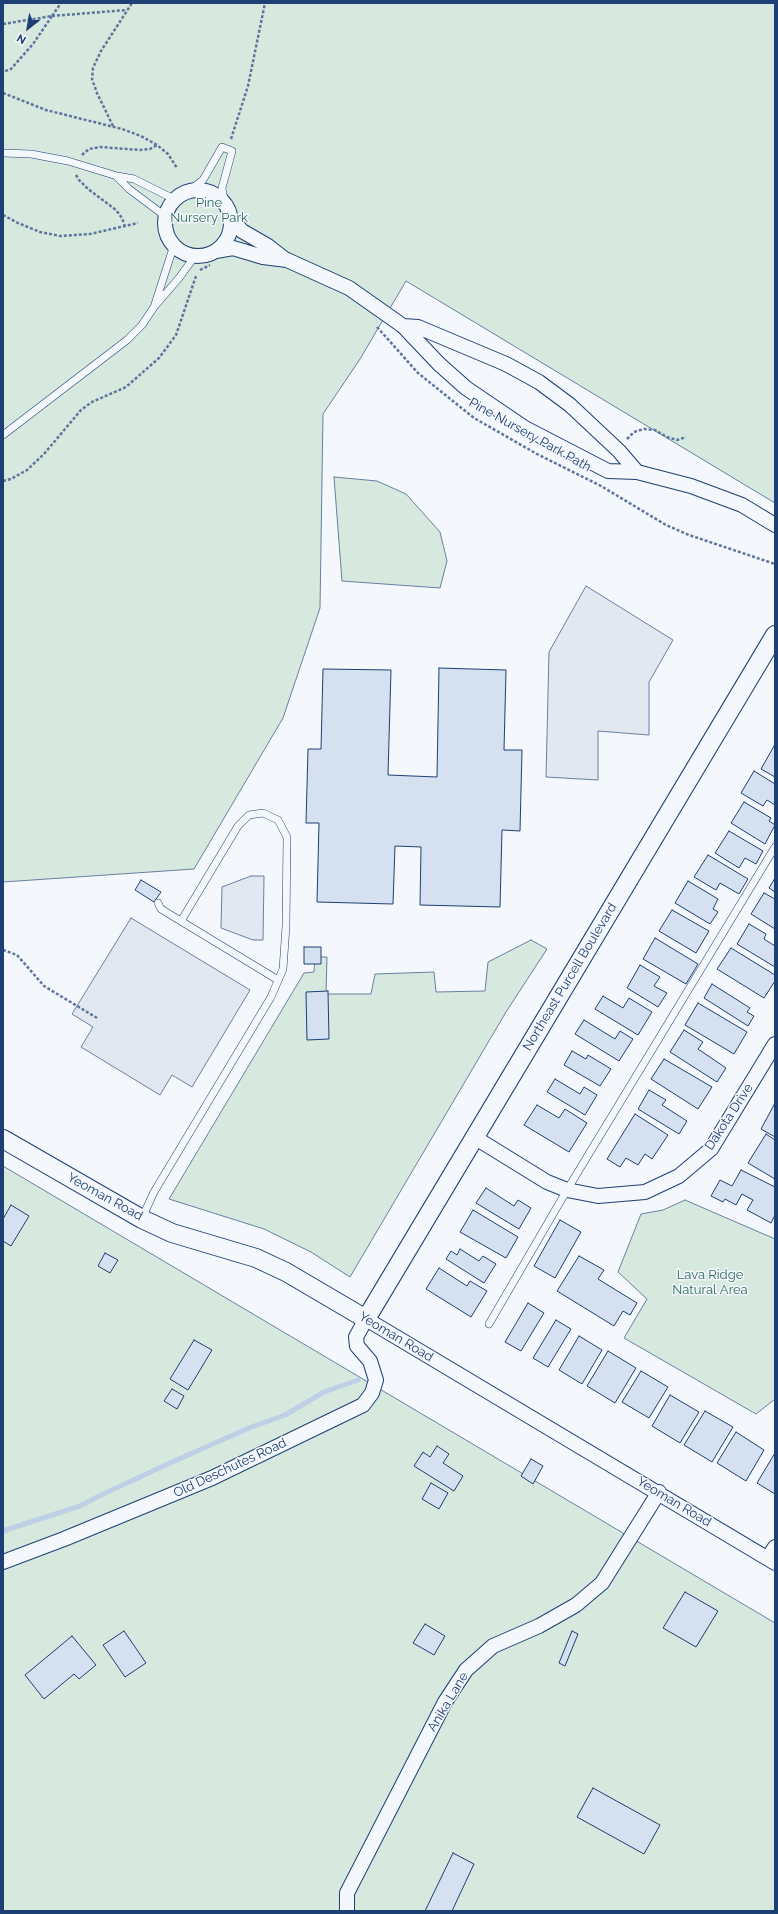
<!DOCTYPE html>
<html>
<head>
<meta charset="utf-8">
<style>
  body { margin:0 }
  #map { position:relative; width:778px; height:1914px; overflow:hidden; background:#f4f7fb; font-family:Raleway,sans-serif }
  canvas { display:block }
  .frame { position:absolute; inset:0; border:4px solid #1d3f73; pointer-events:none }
  .north { position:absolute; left:8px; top:8px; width:40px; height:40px; -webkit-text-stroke:3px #f4f7fb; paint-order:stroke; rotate:211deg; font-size:11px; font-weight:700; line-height:16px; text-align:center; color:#1d3f73 }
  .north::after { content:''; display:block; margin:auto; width:14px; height:18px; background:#1d3f73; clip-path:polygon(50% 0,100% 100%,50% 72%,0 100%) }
</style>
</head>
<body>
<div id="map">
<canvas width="778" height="1914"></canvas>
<div class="frame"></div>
<div class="north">N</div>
</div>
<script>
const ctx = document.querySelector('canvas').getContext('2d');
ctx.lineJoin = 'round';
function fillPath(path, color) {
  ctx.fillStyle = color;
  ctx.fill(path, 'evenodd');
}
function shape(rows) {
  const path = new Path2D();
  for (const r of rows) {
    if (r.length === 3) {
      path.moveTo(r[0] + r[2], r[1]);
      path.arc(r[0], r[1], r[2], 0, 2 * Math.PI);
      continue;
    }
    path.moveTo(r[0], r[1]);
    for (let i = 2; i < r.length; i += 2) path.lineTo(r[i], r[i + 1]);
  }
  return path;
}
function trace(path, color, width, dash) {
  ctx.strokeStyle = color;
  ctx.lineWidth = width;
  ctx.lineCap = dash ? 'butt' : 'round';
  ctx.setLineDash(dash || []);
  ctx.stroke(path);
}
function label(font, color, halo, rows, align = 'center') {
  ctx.font = font + ' Raleway,sans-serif';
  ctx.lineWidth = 3;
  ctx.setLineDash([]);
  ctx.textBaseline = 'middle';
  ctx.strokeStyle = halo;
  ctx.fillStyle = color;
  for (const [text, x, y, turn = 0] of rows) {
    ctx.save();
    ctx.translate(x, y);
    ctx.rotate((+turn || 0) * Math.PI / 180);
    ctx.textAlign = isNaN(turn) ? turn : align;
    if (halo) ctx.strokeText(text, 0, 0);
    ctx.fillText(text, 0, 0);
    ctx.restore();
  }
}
const green = shape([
  [3,3,775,3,775,503,406,281,360,359,323,414,320,608,283,718,194,869,3,882,3,3],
  [334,477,377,481,406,494,440,532,447,561,440,588,342,581,334,477],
  [531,940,547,949,506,1012,350,1277,311,1252,264,1229,169,1199,304,973,314,972,315,957,327,957,326,994,371,994,375,974,434,972,436,992,485,991,488,962,531,940],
  [3,1166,775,1623,775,1911,3,1911,3,1166],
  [685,1200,775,1239,775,1399,756,1414,624,1338,647,1299,618,1272,641,1214,663,1210,685,1200]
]);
fillPath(green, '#d7e8df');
trace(green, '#687fa3', 1);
const parking = shape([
  [586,586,673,640,649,682,649,735,598,731,598,780,546,777,549,652,586,586],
  [251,876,264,876,263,940,253,940,221,928,222,887,251,876],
  [131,918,250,990,192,1087,172,1075,160,1095,81,1047,93,1027,72,1014,131,918]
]);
fillPath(parking, '#e3e8f0');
trace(parking, '#687fa3', 1);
trace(shape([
  [3,1531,80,1506,99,1496,170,1463,249,1428,285,1415,324,1392,358,1380]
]), '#bed0e5', 5);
const building = shape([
  [439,668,506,670,504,750,522,750,520,831,502,830,500,907,420,905,421,847,395,846,393,904,317,902,319,823,306,823,308,749,321,749,323,669,391,670,388,775,437,777,439,668],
  [774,746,775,747,775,777,761,769,774,746],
  [754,771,775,784,775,805,767,800,763,806,741,793,754,771],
  [744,802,771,818,769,821,775,825,765,844,731,823,744,802],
  [729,831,763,851,756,864,745,858,739,868,715,853,729,831],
  [708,855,748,879,739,894,720,883,716,890,694,877,708,855],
  [775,878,775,892,769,888,775,878],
  [141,880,161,892,154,902,135,890,141,880],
  [688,881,718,899,713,909,718,912,710,924,675,903,688,881],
  [764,893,775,899,775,929,751,914,764,893],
  [672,910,709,931,696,953,659,931,672,910],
  [749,924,766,934,764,939,775,946,775,967,737,944,749,924],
  [655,938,698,964,686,984,643,959,655,938],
  [304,947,321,947,321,964,304,964,304,947],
  [731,948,775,975,775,981,764,998,717,969,731,948],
  [640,965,660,977,654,986,667,993,658,1007,627,988,640,965],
  [712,984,750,1008,747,1012,754,1016,748,1026,704,998,712,984],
  [328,991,329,1039,307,1040,306,992,328,991],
  [603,996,623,1008,629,998,652,1012,638,1035,595,1009,603,996],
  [698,1003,747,1032,734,1054,685,1025,698,1003],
  [584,1020,615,1039,620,1031,633,1039,619,1061,575,1034,584,1020],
  [684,1030,703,1042,698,1049,726,1068,717,1082,670,1052,684,1030],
  [572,1051,586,1059,588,1055,611,1069,600,1086,564,1065,572,1051],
  [664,1059,712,1087,698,1109,651,1079,664,1059],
  [555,1079,580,1094,584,1087,597,1095,585,1115,547,1092,555,1079],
  [649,1090,666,1100,662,1105,687,1121,679,1134,638,1109,649,1090],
  [537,1105,559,1118,565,1109,587,1123,569,1152,524,1125,537,1105],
  [774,1105,775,1106,775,1137,761,1129,774,1105],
  [635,1114,668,1135,652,1159,645,1154,638,1165,626,1158,620,1167,607,1159,635,1114],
  [766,1134,775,1140,775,1179,748,1163,766,1134],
  [741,1170,775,1187,775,1215,771,1223,747,1210,753,1200,742,1194,736,1205,725,1199,723,1202,711,1196,720,1180,732,1186,741,1170],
  [486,1188,514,1206,518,1200,531,1208,519,1229,476,1203,486,1188],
  [11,1205,29,1216,11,1246,3,1241,3,1219,11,1205],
  [473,1210,518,1237,506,1258,460,1232,473,1210],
  [560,1220,581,1232,555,1278,534,1266,560,1220],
  [460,1249,479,1261,483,1256,496,1264,484,1283,446,1259,451,1251,457,1255,460,1249],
  [105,1253,118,1260,110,1273,98,1266,105,1253],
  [579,1256,604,1270,598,1279,637,1303,630,1315,623,1311,614,1326,557,1291,579,1256],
  [439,1268,467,1286,470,1281,487,1291,471,1317,426,1289,439,1268],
  [528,1303,544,1313,521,1351,505,1342,528,1303],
  [556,1320,571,1329,548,1367,533,1358,556,1320],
  [579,1336,602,1350,582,1384,559,1370,579,1336],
  [194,1340,212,1350,188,1390,170,1379,194,1340],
  [608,1351,636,1368,615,1403,587,1386,608,1351],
  [641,1371,668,1387,649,1418,622,1402,641,1371],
  [172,1389,184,1396,177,1409,164,1401,172,1389],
  [670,1395,699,1412,680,1443,652,1426,670,1395],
  [705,1411,733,1427,712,1462,684,1445,705,1411],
  [736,1432,764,1450,746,1481,717,1463,736,1432],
  [437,1446,449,1454,443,1463,463,1476,454,1491,414,1466,423,1452,430,1457,437,1446],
  [775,1453,775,1494,757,1483,775,1453],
  [531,1459,543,1466,533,1484,521,1476,531,1459],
  [431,1483,448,1493,439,1509,422,1499,431,1483],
  [685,1592,718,1611,696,1647,663,1628,685,1592],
  [425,1624,445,1636,434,1655,413,1643,425,1624],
  [124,1631,146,1663,125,1677,103,1645,124,1631],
  [572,1631,578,1634,565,1666,559,1663,572,1631],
  [72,1636,96,1665,79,1679,74,1674,44,1699,25,1675,72,1636],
  [593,1788,660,1825,644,1854,577,1817,593,1788],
  [453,1853,474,1864,452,1911,425,1911,453,1853]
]);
fillPath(building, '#d5e0f0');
trace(building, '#1d3f73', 1);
const service = shape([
  [3,153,31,154,68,161,117,176,134,179,174,199],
  [117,177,129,189,165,216],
  [190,190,203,180,222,147,232,151,222,188,224,202],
  [155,304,174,245],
  [3,435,127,340,142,325,154,307,179,278,195,256],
  [158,903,161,909,278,980],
  [142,1218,154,1192,271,997,283,969,286,926,287,837,278,820,263,813,249,815,238,826,181,921],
  [489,1324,567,1190,775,847]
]);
const minor = shape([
  [198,223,33],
  [231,218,242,231,268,246,286,260],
  [216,251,233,248,263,257,287,260,349,288,403,326,439,364,466,388,525,428,608,471,637,472,691,486,742,505,775,525],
  [403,326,418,327,506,364,539,382,570,405,619,451,637,472],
  [474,1137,547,1182,567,1190,598,1196,645,1192,679,1176,711,1149,775,1044],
  [768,1558,775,1547],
  [3,1562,64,1539,212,1478,363,1405,372,1393,376,1380,370,1361,357,1346,356,1337,366,1319,775,1563],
  [347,1911,347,1893,445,1702,466,1670,493,1646,539,1626,576,1605,602,1583,659,1492]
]);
const tertiary = shape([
  [3,1139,142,1219,172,1233,256,1258,286,1272,366,1319,775,635]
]);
trace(service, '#1d3f73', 8);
trace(minor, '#1d3f73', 16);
trace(tertiary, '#1d3f73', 20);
trace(shape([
  [52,16,127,10],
  [52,16,61,3],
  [3,24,52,16,33,44,11,69,3,72],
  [3,93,46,110,122,129,141,136,157,145,168,154,177,168],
  [113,126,97,93,92,79,93,68,101,51,132,3],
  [231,139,248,86,265,3],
  [82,155,89,149,100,147,140,150,150,149,157,145],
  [76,175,79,180,88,189,116,210,122,218,125,227],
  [3,215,18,223,40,232,60,236,90,234,138,223],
  [200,270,210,265],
  [377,327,418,373,474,418,537,454,601,486,666,525,689,535,775,564],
  [627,439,634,432,644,429,655,430,667,437,677,440,686,437],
  [3,481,11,479,27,470,44,454,81,410,92,402,126,387,159,358,176,335,196,276],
  [3,950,17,955,44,986,97,1018]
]), '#5e769c', 2.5, [3, 2]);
trace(service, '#f4f7fb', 7);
trace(minor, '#f4f7fb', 14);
trace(tertiary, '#f4f7fb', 18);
label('13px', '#2c6c60', '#f4f7fb', [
  ["Pine",209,203],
  ["Nursery Park",209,218],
  ["Lava Ridge",710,1275],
  ["Natural Area",710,1290]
]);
label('13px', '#1d3f73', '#f4f7fb', [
  ["Pine Nursery Park Path",530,435,29],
  ["Northeast Purcell Boulevard",570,977,-59],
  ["Dakota Drive",729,1117,-57],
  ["Yeoman Road",105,1197,29],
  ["Yeoman Road",396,1337,31],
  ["Old Deschutes Road",230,1468,-25],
  ["Yeoman Road",674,1502,31],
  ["Anika Lane",448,1702,-59]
]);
</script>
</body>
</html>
